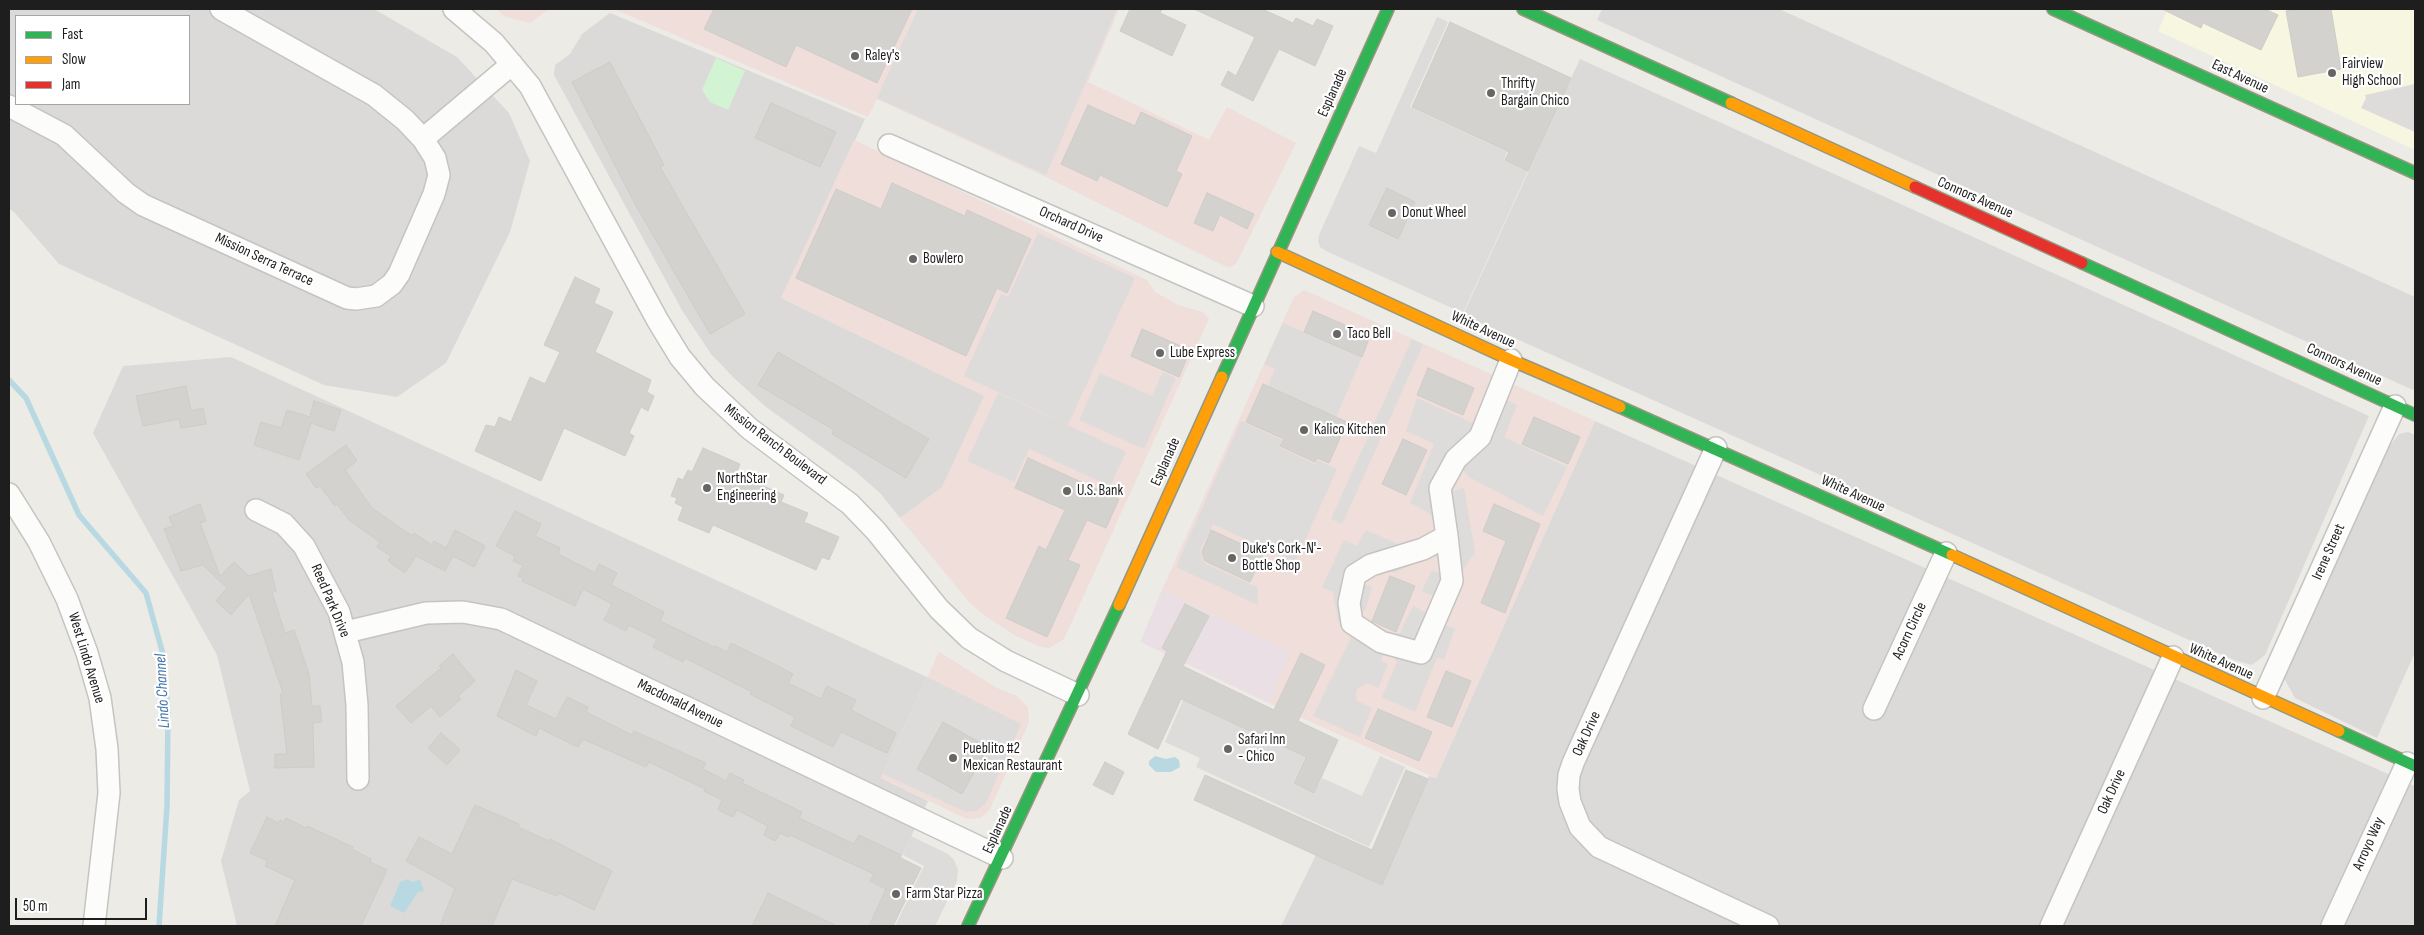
<!DOCTYPE html>
<html>
<head>
<meta charset="utf-8">
<style>
  body { margin:0 }
  #map { position:relative; width:2424px; height:935px; overflow:hidden; background:#ecebe6; font-family:"Sofia Sans Condensed",sans-serif }
  canvas { display:block }
  .frame { position:absolute; inset:0; border:10px solid #1e1e1e; pointer-events:none }
  .legend { position:absolute; left:15px; top:15px; width:175px; height:90px; box-sizing:border-box; background:#fff; border:1px solid #a5a5a5; margin:0; padding:6px 9px; list-style:none; font-size:15px; color:#1e1e1e }
  .legend li { display:flex; align-items:center; gap:10px; height:25px }
  .legend b { width:25px; border:1px solid #a5a5a5 }
  .scale { position:absolute; left:15px; top:898px; width:132px; height:22px; box-sizing:border-box; border:2px solid #1e1e1e; border-top:0; padding-left:6px; font-size:15px; line-height:18px; white-space:nowrap; color:#1e1e1e; -webkit-text-stroke:4px #fff; paint-order:stroke }
</style>
</head>
<body>
<div id="map">
<canvas width="2424" height="935"></canvas>
<div class="frame"></div>
<ul class="legend">
<li><b style="height:6px;background:#30b455"></b>Fast</li>
<li><b style="height:6px;background:#ff9f0a"></b>Slow</li>
<li><b style="height:6px;background:#e5322d"></b>Jam</li>
</ul>
<div class="scale">50 m</div>
</div>
<script>
const ctx = document.querySelector('canvas').getContext('2d');
ctx.lineJoin = 'round';
function fillPath(path, color) {
  ctx.fillStyle = color;
  ctx.fill(path, 'evenodd');
}
function shape(rows) {
  const path = new Path2D();
  for (const r of rows) {
    path.moveTo(r[0], r[1]);
    for (let i = 2; i < r.length; i += 2) path.lineTo(r[i], r[i + 1]);
  }
  return path;
}
function trace(path, color, width, dash) {
  ctx.strokeStyle = color;
  ctx.lineWidth = width;
  ctx.lineCap = dash ? 'butt' : 'round';
  ctx.setLineDash(dash || []);
  ctx.stroke(path);
}
function label(font, color, halo, rows, align = 'center') {
  ctx.font = font + ' "Sofia Sans Condensed",sans-serif';
  ctx.lineWidth = 4.5;
  ctx.setLineDash([]);
  ctx.textBaseline = 'middle';
  ctx.strokeStyle = halo;
  ctx.fillStyle = color;
  for (const [text, x, y, turn = 0] of rows) {
    ctx.save();
    ctx.translate(x, y);
    ctx.rotate((+turn || 0) * Math.PI / 180);
    ctx.textAlign = isNaN(turn) ? turn : align;
    if (halo) ctx.strokeText(text, 0, 0);
    ctx.fillText(text, 0, 0);
    ctx.restore();
  }
}
fillPath(shape([
  [9,9,374,9,457,57,509,113,530,161,510,232,446,363,397,397,324,385,59,264,14,212,9,209],
  [16,16,189,16,189,104,16,104],
  [1602,9,1779,9,2415,297,2415,385,2413,390,1597,20],
  [610,13,865,119,781,298,985,396,942,488,900,518,880,493,855,471,766,407,734,378,711,354,683,312,554,75,555,65,570,54,582,34],
  [1580,59,2369,416,2265,655,2252,665,2234,660,1463,315],
  [231,357,927,677,881,778,928,801,869,926,837,926,768,893,752,926,237,926,221,861,239,800,250,791,217,655,93,433,123,366],
  [1595,421,2415,786,2415,926,1281,926,1316,855,1382,885,1429,776,1436,778],
  [2408,432,2415,435,2415,652,2377,738,2295,698,2284,678,2389,447,2399,434]
]), '#dbdad8');
fillPath(shape([
  [496,9,549,9,530,23,506,17],
  [614,9,1119,9,1088,82,1209,140,1227,107,1296,143,1236,264,1229,268,1046,177,877,99,868,117],
  [854,140,1147,280,1155,292,1178,305,1203,312,1209,319,1064,639,1049,648,1041,647,1016,636,984,615,970,603,900,518,942,487,984,396,781,298],
  [1304,290,1595,421,1436,778,1269,703,1290,652,1162,590,1294,297],
  [939,652,997,688,1017,696,1028,707,1029,722,989,811,980,818,967,819,881,778]
]), '#efdeda');
fillPath(shape([
  [1162,590,1290,652,1269,703,1140,642]
]), '#eadfe5');
fillPath(shape([
  [2168,9,2415,9,2415,150,2158,31]
]), '#f6f6e1');
fillPath(shape([
  [716,58,745,71,728,110,710,102,702,90]
]), '#d2f4d3');
fillPath(shape([
  [918,9,1117,9,1046,175,877,98],
  [1437,17,1448,22,1410,107,1507,152,1504,160,1528,171,1463,313,1328,252,1320,247,1318,241,1319,235,1359,146,1376,153],
  [1387,188,1415,202,1398,239],
  [2415,84,2415,132,2361,108,2366,98,2365,95],
  [1038,233,1135,278,1068,425,964,376,1001,294,1008,297],
  [1283,323,1362,357,1336,417,1268,386,1275,369,1264,364],
  [1412,339,1423,345,1342,524,1331,519],
  [1163,372,1176,378,1144,449,1079,420,1100,373,1152,396],
  [1487,391,1517,405,1504,437,1567,467,1543,516,1469,477,1462,469,1452,484,1454,491,1464,488,1475,552,1458,578,1445,625,1455,629,1444,659,1437,658,1415,712,1382,697,1397,662,1392,655,1383,656,1381,661,1388,664,1378,688,1367,683,1358,688,1356,693,1357,701,1372,708,1360,737,1313,716,1352,636,1338,620,1333,592,1322,587,1344,540,1357,546,1366,530,1405,547,1439,530,1437,522,1429,513,1410,503,1434,444,1406,431,1417,398,1473,423],
  [1433,555,1439,559,1443,575,1432,570,1422,591,1435,597,1427,613,1413,606,1400,633,1385,633,1361,618,1357,609,1365,611,1372,587,1363,584,1365,576,1381,569,1394,573],
  [998,393,1126,452,1110,486,1029,449,1014,482,967,461],
  [1241,421,1282,440,1279,447,1315,464,1317,460,1337,469,1295,562,1213,524,1200,550,1204,563,1257,587,1258,605,1176,567],
  [927,677,1021,724,986,803,976,811,966,812,883,774],
  [1183,700,1305,757,1293,783,1314,793,1322,778,1362,796,1380,756,1405,767,1369,847,1196,767,1200,758,1165,742],
  [911,836,948,854,954,860,958,870,957,881,935,926,895,926,924,866,903,855]
]), '#dddcda');
fillPath(shape([
  [1155,756,1166,759,1175,757,1179,760,1180,767,1171,772,1156,772,1149,765,1149,761],
  [408,879,411,882,420,880,424,891,418,892,404,913,390,906,400,882]
]), '#b8d9e2');
trace(shape([
  [9,380,26,398,79,515,146,593,164,658,168,714,167,806,159,926]
]), '#b8d9e2', 5.5);
const building = shape([
  [714,9,912,9,877,83,796,45,786,67,704,29,714,9],
  [1130,9,1162,9,1160,13,1186,25,1172,56,1120,31,1130,9],
  [1194,9,1262,9,1293,23,1296,18,1313,26,1317,19,1333,26,1315,66,1279,49,1253,101,1221,85,1228,71,1236,76,1255,37,1194,9],
  [2162,9,2265,9,2278,15,2261,50,2203,23,2201,28,2162,9],
  [2300,9,2331,9,2341,69,2298,77,2286,11,2300,9],
  [1450,22,1571,78,1528,171,1505,160,1509,152,1412,107,1450,22],
  [610,62,664,165,660,167,745,314,710,334,635,204,572,82,610,62],
  [771,103,836,132,820,167,755,138,771,103],
  [1088,105,1135,126,1141,112,1192,136,1176,171,1182,174,1167,207,1100,175,1097,181,1061,164,1088,105],
  [892,183,965,216,967,210,1031,239,1007,293,997,288,966,356,796,278,836,189,881,209,892,183],
  [1387,188,1415,202,1398,239,1369,225,1387,188],
  [1207,193,1254,214,1247,229,1220,215,1213,231,1194,223,1207,193],
  [575,277,600,289,594,303,613,312,595,352,651,380,647,392,654,396,648,411,641,407,629,433,634,436,625,456,564,428,541,481,475,451,486,425,495,427,499,417,511,422,530,377,545,384,560,352,544,345,575,277],
  [1313,311,1370,336,1362,357,1304,332,1313,311],
  [1142,329,1190,350,1179,377,1131,356,1142,329],
  [778,352,929,439,906,478,832,434,834,430,758,385,778,352],
  [1428,368,1474,388,1463,415,1417,395,1428,368],
  [1263,384,1347,422,1329,463,1317,458,1315,462,1280,446,1284,439,1246,422,1263,384],
  [186,386,191,411,203,408,206,424,181,428,179,419,143,426,136,396,186,386],
  [314,401,341,410,334,431,311,423,299,460,254,445,261,422,281,428,287,410,310,417,314,401],
  [1534,417,1580,437,1568,464,1522,444,1534,417],
  [1403,439,1427,450,1406,495,1382,484,1403,439],
  [346,445,357,461,345,470,372,508,412,536,414,533,432,545,434,541,446,548,455,530,485,546,474,567,453,556,445,571,416,556,405,573,388,561,391,556,377,547,380,542,349,520,337,504,335,506,320,486,316,488,306,474,346,445],
  [703,448,740,464,736,474,784,495,781,502,808,513,804,522,839,537,829,560,822,557,816,570,713,525,709,533,678,520,683,507,675,503,677,498,671,496,678,478,683,480,688,470,692,472,703,448],
  [1028,458,1119,499,1106,528,1087,520,1068,560,1080,565,1047,637,1006,618,1039,546,1046,550,1065,510,1015,488,1028,458],
  [200,504,206,521,200,523,220,576,234,562,249,576,271,569,276,591,272,593,285,633,294,630,309,674,312,706,320,706,322,722,313,723,314,767,275,768,275,754,287,754,280,694,283,693,249,594,231,615,216,601,227,588,203,565,181,571,164,529,173,526,169,517,200,504],
  [1494,504,1540,524,1505,613,1481,603,1506,541,1483,531,1494,504],
  [515,511,541,524,535,536,560,548,558,554,595,573,599,564,617,573,611,585,664,612,660,621,714,647,715,646,727,652,731,643,780,667,793,674,788,683,821,699,827,686,856,700,851,710,896,733,887,753,841,732,833,747,791,726,795,717,750,694,752,692,685,658,683,662,653,647,657,639,629,625,626,631,604,620,612,604,583,589,575,606,522,581,523,578,518,576,523,565,513,561,515,556,496,546,515,511],
  [1211,530,1263,554,1250,582,1205,561,1202,552,1211,530],
  [1390,576,1415,586,1396,632,1372,621,1390,576],
  [1185,604,1209,616,1183,666,1274,710,1301,653,1325,665,1298,721,1338,740,1314,793,1294,783,1306,757,1181,699,1158,749,1128,734,1167,651,1162,648,1185,604],
  [453,654,475,681,458,696,461,699,440,717,431,706,411,723,396,706,441,668,439,666,453,654],
  [516,670,537,681,526,705,556,719,567,697,588,707,586,712,632,735,634,731,706,763,703,769,726,781,730,773,744,780,742,783,802,812,799,818,854,844,859,835,901,855,899,857,921,868,893,926,869,926,886,889,870,881,874,874,790,835,789,837,780,833,775,841,764,835,768,826,737,810,733,817,718,810,722,800,704,791,705,789,649,762,646,767,583,739,578,747,539,728,536,736,497,716,516,670],
  [1446,671,1471,681,1452,727,1427,717,1446,671],
  [1378,709,1432,732,1419,761,1365,738,1378,709],
  [943,722,988,747,962,794,917,769,943,722],
  [441,733,460,750,447,765,428,748,441,733],
  [1105,762,1124,772,1113,795,1093,785,1105,762],
  [1406,770,1428,779,1382,885,1194,800,1205,775,1372,850,1406,770],
  [475,805,519,824,518,827,549,841,550,839,612,871,594,910,559,893,557,896,512,879,492,926,440,926,455,888,406,861,419,837,452,854,475,805],
  [267,817,278,823,280,820,284,822,286,818,306,828,307,826,353,847,352,849,371,859,370,862,387,870,361,926,275,926,295,880,265,866,268,861,250,853,267,817],
  [768,893,837,926,752,926,768,893]
]);
fillPath(building, '#d4d2cf');
trace(building, '#d0ccc7', 1);
const street = shape([
  [454,9,494,43,530,86,658,321,680,357,705,387,750,429,850,504,876,531,939,609,969,638,1006,661,1078,695],
  [9,106,64,135,126,193,143,205,347,298,356,299,376,296,392,284,399,274,434,194,439,175,435,158,423,139,405,120,374,95,221,9],
  [423,139,512,64],
  [889,145,1253,306],
  [1716,448,1573,763,1569,775,1568,789,1570,802,1580,827,1599,847,1768,926],
  [9,494,39,542,67,599,87,653,100,698,107,749,109,793,94,926],
  [256,510,284,524,304,546,339,612,353,662,357,705,358,779],
  [1447,536,1452,581,1421,653,1381,642,1352,623,1349,603,1355,575,1371,565,1423,549,1447,536],
  [1447,536,1440,488,1456,459,1480,437,1511,360],
  [346,632,426,613,463,612,501,619,1002,858],
  [2263,698,2395,406],
  [1874,709,1946,553],
  [2051,926,2173,657],
  [2332,926,2407,763]
]);
const fast = shape([
  [1523,9,1731,103],
  [2053,9,2415,173],
  [2082,263,2415,415],
  [1222,377,1388,9],
  [1620,407,1952,555],
  [2339,731,2415,766],
  [968,926,1119,605]
]);
const slow = shape([
  [1731,103,1915,187],
  [1277,252,1511,360,1620,407],
  [1952,555,2339,731],
  [1119,605,1222,377]
]);
const jam = shape([
  [1915,187,2082,263]
]);
trace(street, '#c5c4c2', 24);
trace(fast, '#95977e', 14);
trace(slow, '#95977e', 14);
trace(jam, '#95977e', 14);
trace(street, '#fcfcfb', 21);
trace(fast, '#30b455', 11);
trace(slow, '#ff9f0a', 11);
trace(jam, '#e5322d', 11);
for (const [x, y, r, color] of [
  [855,56,5,"#666664"],
  [2332,73,5,"#666664"],
  [1491,93,5,"#666664"],
  [1392,213,5,"#666664"],
  [913,259,5,"#666664"],
  [1337,334,5,"#666664"],
  [1160,353,5,"#666664"],
  [1304,430,5,"#666664"],
  [707,488,5,"#666664"],
  [1067,491,5,"#666664"],
  [1232,558,5,"#666664"],
  [1228,749,5,"#666664"],
  [953,758,5,"#666664"],
  [896,894,5,"#666664"]
]) {
  const dot = new Path2D();
  dot.arc(x, y, r, 0, 2 * Math.PI);
  ctx.fillStyle = color;
  ctx.fill(dot);
  trace(dot, '#fff', 2);
}
label('15px', '#1e1e1e', '#fff', [
  ["Raley's",865,56],
  ["Fairview",2342,64],
  ["High School",2342,81],
  ["Thrifty",1501,84],
  ["Bargain Chico",1501,101],
  ["Donut Wheel",1402,213],
  ["Bowlero",923,259],
  ["Taco Bell",1347,334],
  ["Lube Express",1170,353],
  ["Kalico Kitchen",1314,430],
  ["NorthStar",717,479],
  ["Engineering",717,496],
  ["U.S. Bank",1077,491],
  ["Duke's Cork-N'-",1242,549],
  ["Bottle Shop",1242,566],
  ["Safari Inn",1238,740],
  ["- Chico",1238,757],
  ["Pueblito #2",963,749],
  ["Mexican Restaurant",963,766],
  ["Farm Star Pizza",906,894]
], 'left');
label('15px', '#1e1e1e', '#fff', [
  ["East Avenue",2240,77,25],
  ["Esplanade",1333,93,-66],
  ["Connors Avenue",1975,198,24],
  ["Orchard Drive",1071,225,24],
  ["Mission Serra Terrace",264,260,25],
  ["White Avenue",1483,330,25],
  ["Connors Avenue",2344,365,25],
  ["Mission Ranch Boulevard",775,445,37],
  ["Esplanade",1166,462,-66],
  ["White Avenue",1853,494,25],
  ["Irene Street",2329,552,-66],
  ["Reed Park Drive",330,601,67],
  ["Acorn Circle",1910,631,-65],
  ["West Lindo Avenue",86,658,73],
  ["White Avenue",2221,662,24],
  ["Macdonald Avenue",680,704,26],
  ["Oak Drive",1587,734,-65],
  ["Oak Drive",2112,792,-65],
  ["Esplanade",998,830,-65],
  ["Arroyo Way",2369,844,-66]
]);
label('italic 16px', '#4275ab', '#fff', [
  ["Lindo Channel",163,691,-93]
]);
</script>
</body>
</html>
